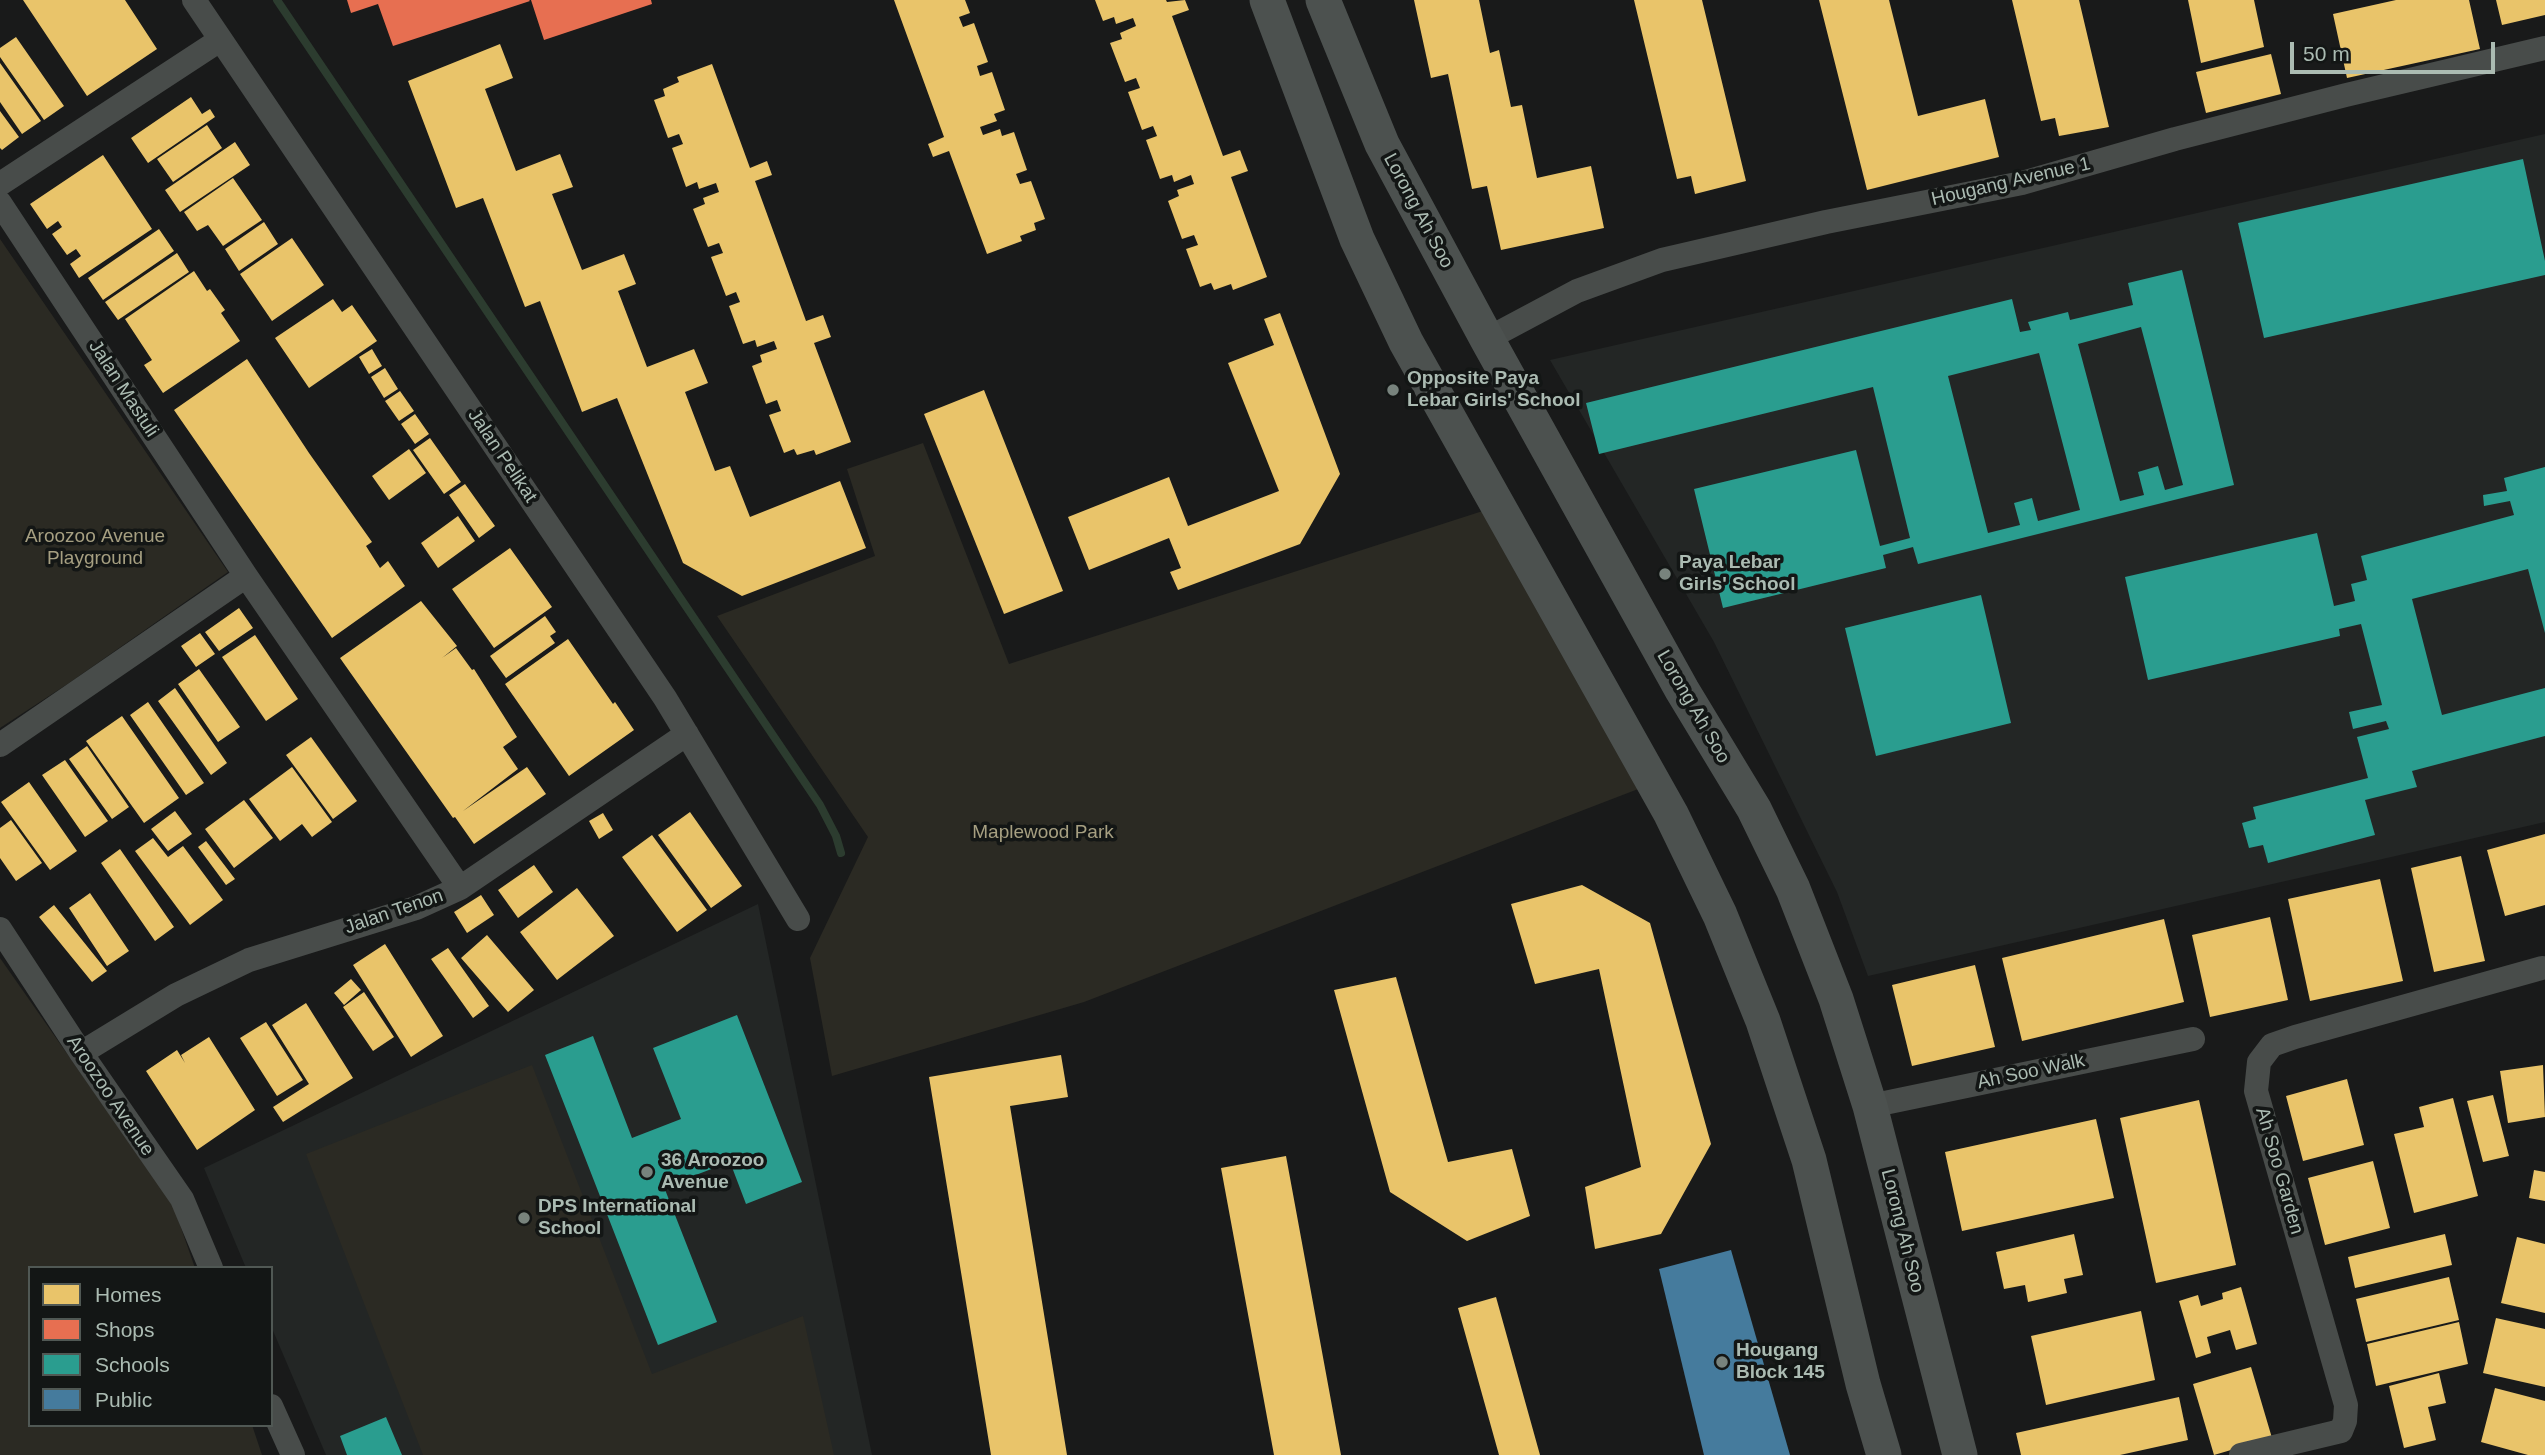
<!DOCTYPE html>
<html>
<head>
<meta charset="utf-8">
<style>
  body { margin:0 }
  #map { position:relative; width:2545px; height:1455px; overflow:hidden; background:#191a1a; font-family:Helvetica,sans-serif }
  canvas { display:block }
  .legend { position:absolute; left:28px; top:1266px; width:245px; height:161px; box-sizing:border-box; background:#131615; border:2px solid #505854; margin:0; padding:9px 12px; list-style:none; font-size:21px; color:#abbbb2 }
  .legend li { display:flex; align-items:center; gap:14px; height:35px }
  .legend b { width:35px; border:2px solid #505854 }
  .scale { position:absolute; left:2290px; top:42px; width:205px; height:32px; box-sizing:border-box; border:4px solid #abbbb2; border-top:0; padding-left:9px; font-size:21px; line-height:24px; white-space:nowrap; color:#abbbb2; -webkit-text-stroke:5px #131615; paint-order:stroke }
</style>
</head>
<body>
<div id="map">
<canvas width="2545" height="1455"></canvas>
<ul class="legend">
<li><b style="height:19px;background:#e9c46a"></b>Homes</li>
<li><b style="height:19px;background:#e76f51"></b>Shops</li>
<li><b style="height:19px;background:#2a9d8f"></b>Schools</li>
<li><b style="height:19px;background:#457b9d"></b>Public</li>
</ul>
<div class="scale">50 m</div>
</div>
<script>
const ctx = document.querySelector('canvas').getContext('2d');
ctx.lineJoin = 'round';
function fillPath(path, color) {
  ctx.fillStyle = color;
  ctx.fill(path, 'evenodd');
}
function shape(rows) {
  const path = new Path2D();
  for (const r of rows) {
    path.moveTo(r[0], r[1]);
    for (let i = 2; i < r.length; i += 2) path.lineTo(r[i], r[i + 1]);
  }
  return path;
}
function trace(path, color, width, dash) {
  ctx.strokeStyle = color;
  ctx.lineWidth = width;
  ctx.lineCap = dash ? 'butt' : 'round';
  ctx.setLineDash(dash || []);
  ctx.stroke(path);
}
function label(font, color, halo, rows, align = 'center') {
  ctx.font = font + ' Helvetica,sans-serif';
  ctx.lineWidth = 7;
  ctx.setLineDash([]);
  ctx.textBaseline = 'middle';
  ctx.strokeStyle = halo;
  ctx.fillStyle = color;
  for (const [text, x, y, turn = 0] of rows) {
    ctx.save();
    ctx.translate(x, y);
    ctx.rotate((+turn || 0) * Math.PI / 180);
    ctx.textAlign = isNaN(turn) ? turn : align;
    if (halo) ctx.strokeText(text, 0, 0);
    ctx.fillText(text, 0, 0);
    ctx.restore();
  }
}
fillPath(shape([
  [2545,134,2545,822,1868,976,1837,892,1714,642,1550,360],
  [758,904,872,1455,326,1455,271,1326,271,1268,246,1268,204,1168]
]), '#232625');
fillPath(shape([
  [0,239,228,572,69,683,0,728],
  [923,443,1009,664,1492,508,1646,786,1084,1002,832,1076,810,958,868,837,717,616,875,556,847,469],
  [0,958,173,1205,195,1268,30,1268,30,1425,252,1425,262,1455,0,1455],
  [532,1065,652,1374,803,1316,834,1455,423,1455,306,1154]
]), '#2b2a23');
fillPath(shape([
  [23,0,125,0,157,49,87,96],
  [894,0,965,0,970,13,959,17,963,27,974,23,988,62,977,66,980,76,992,72,1005,110,994,114,997,121,980,127,983,135,1000,129,1002,136,1014,132,1027,170,1016,174,1020,184,1031,181,1045,219,1034,223,1036,230,1020,236,1022,241,987,254,949,151,933,157,928,144,944,137],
  [1095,0,1166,0,1167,2,1185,0,1189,10,1172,16,1223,156,1240,150,1248,171,1231,177,1267,277,1233,290,1231,284,1214,290,1211,283,1200,287,1186,249,1198,245,1194,235,1182,239,1168,201,1179,196,1177,190,1194,184,1191,175,1174,182,1172,175,1160,179,1146,140,1157,136,1153,126,1142,130,1128,92,1140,88,1136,78,1125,82,1110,43,1122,39,1120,33,1136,26,1133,18,1116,24,1114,17,1103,21],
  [1414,0,1479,0,1490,53,1499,50,1511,107,1522,105,1537,178,1591,166,1604,228,1501,250,1487,186,1472,189,1448,74,1431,78],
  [1634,0,1702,0,1746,181,1695,194,1691,176,1677,179],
  [1819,0,1889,0,1918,116,1985,99,1999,157,1867,190],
  [2012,0,2079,0,2109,127,2059,136,2055,118,2041,121],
  [2188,0,2254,0,2264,47,2201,63],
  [2396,0,2469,0,2480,49,2347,78,2333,14],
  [2496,0,2545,0,2545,15,2502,25],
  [16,37,64,106,44,120,0,57,0,48],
  [500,44,513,78,485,89,516,171,560,154,573,187,552,194,582,270,624,254,636,284,618,291,647,367,694,349,708,383,685,392,715,471,730,466,750,517,840,481,866,548,742,596,683,563,617,398,582,412,540,301,525,307,483,198,456,208,408,81],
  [2271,54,2281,94,2206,113,2196,72],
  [0,63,41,121,22,134,0,102],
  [712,64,750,168,767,161,772,175,755,181,806,321,823,315,831,337,814,343,851,442,816,455,814,450,797,455,794,449,784,453,769,415,781,411,777,400,766,404,752,366,762,362,760,355,777,349,774,341,757,347,755,340,743,344,729,306,740,302,736,292,726,296,711,257,723,253,719,243,708,247,693,209,705,204,703,198,719,192,716,183,699,189,697,182,686,187,672,148,683,144,679,134,668,138,654,100,665,96,663,89,679,82,677,77],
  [191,97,202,114,210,109,215,117,148,163,131,138],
  [0,111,19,137,2,150,0,148],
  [207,125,222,148,173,182,157,159],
  [235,142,250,165,180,212,165,190],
  [103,155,152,229,79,278,70,264,81,256,76,249,67,255,52,234,62,227,58,221,47,229,30,204],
  [233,178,262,220,223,246,208,225,197,231,184,212],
  [264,222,278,244,239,271,225,249],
  [159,229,174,251,103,300,88,278],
  [292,238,324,285,272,321,240,274],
  [177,253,189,272,118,320,105,302],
  [194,271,207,291,210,289,225,310,221,313,240,341,163,393,144,365,152,360,125,319],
  [333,299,342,312,352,305,377,341,309,388,275,338],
  [1280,313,1340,474,1300,544,1178,590,1170,572,1181,568,1169,538,1089,570,1068,517,1169,477,1188,526,1279,491,1228,363,1274,345,1264,319],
  [372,349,382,366,369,374,359,357],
  [247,359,309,453,372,542,366,546,380,568,388,561,405,586,332,638,174,410],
  [385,368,398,389,384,398,371,377],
  [984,390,1063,591,1004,614,924,414],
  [400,391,414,411,399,421,385,401],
  [415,414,429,434,415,444,401,424],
  [430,438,461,482,444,494,413,450],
  [409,449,426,473,389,500,372,476],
  [465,484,495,526,479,538,449,495],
  [458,516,475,541,438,568,421,543],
  [510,548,552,607,494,648,452,589],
  [421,601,457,646,442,658,456,648,472,670,474,669,517,737,503,747,518,769,463,811,527,767,546,794,474,844,455,817,453,818,340,658],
  [239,608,253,628,219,651,205,632],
  [545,616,556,632,550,636,555,643,506,678,490,656],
  [200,633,215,654,196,667,181,646],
  [255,635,298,699,266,721,222,657],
  [568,639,613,704,615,702,634,730,569,776,505,684],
  [199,669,240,727,218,742,178,684],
  [175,688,227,763,211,775,158,701],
  [148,702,204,783,186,795,130,715],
  [122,716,179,798,144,823,86,741],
  [311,737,357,801,333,819,286,755],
  [87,746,129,807,112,819,69,759],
  [65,760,108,821,85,837,42,775],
  [292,767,332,822,312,837,302,824,280,841,249,799],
  [29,782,77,851,50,870,1,802],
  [244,800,273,838,234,868,205,829],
  [175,811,192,834,168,851,151,829],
  [690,812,742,886,711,908,658,835],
  [603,813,613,830,599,839,589,821],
  [11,820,42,863,16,881,0,858,0,828],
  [2545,834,2545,905,2505,916,2487,850],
  [652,835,707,910,677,932,622,857],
  [153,838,168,857,183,846,223,900,190,925,135,851],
  [206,841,235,879,226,885,198,847],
  [120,849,174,927,155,941,101,863],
  [2461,856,2485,961,2434,972,2411,868],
  [534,865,553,892,518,918,498,890],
  [2380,879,2403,981,2310,1001,2288,899],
  [1582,885,1650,923,1711,1144,1661,1234,1595,1249,1585,1187,1641,1167,1599,969,1535,984,1511,904],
  [577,888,614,936,557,980,520,932],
  [90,893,129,951,107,966,69,908],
  [481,895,494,915,467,933,454,912],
  [54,905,107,971,92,982,39,917],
  [2270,917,2288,1000,2210,1017,2192,935],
  [2164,919,2184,1002,2022,1041,2002,958],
  [487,935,534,990,508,1012,461,958],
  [385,944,443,1036,411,1057,353,965],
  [448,948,489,1006,473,1018,431,959],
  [1975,965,1995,1047,1912,1066,1892,985],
  [1396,977,1448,1162,1512,1149,1530,1216,1467,1241,1390,1192,1334,990],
  [351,979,361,990,344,1005,334,993],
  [364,992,394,1037,373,1051,343,1007],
  [306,1003,353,1078,283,1122,273,1107,309,1084,272,1025],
  [266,1022,303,1080,277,1096,240,1038],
  [209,1037,255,1110,197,1150,146,1071,177,1050,185,1063,181,1055],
  [1061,1055,1068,1097,1010,1106,1067,1455,991,1455,929,1077],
  [2543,1065,2545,1117,2508,1123,2500,1071],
  [2347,1079,2364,1145,2303,1161,2286,1096],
  [2493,1095,2509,1156,2483,1162,2467,1101],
  [2453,1098,2478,1196,2414,1213,2394,1134,2424,1127,2419,1107],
  [2199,1100,2236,1265,2156,1283,2120,1118],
  [2096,1119,2114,1198,1962,1231,1945,1152],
  [1286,1156,1341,1455,1274,1455,1221,1168],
  [2373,1161,2390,1228,2325,1245,2308,1178],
  [2534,1170,2545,1172,2545,1201,2529,1198],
  [2074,1234,2083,1275,2064,1279,2067,1293,2028,1302,2025,1285,2004,1289,1996,1252],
  [2445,1234,2452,1265,2355,1288,2348,1257],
  [2517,1237,2545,1244,2545,1313,2501,1303],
  [2449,1277,2459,1320,2366,1342,2356,1299],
  [2241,1287,2257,1344,2236,1350,2230,1330,2207,1337,2211,1353,2196,1358,2179,1301,2198,1295,2201,1306,2223,1299,2222,1293],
  [1496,1297,1540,1455,1499,1455,1458,1308],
  [2141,1311,2155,1380,2046,1405,2031,1336],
  [2496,1318,2545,1329,2545,1387,2483,1373],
  [2459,1322,2468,1364,2376,1386,2367,1344],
  [2251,1367,2272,1438,2214,1455,2193,1384],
  [2439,1373,2446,1403,2428,1407,2436,1440,2404,1448,2389,1386],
  [2495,1388,2545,1401,2545,1455,2528,1455,2481,1442],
  [2179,1397,2188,1440,2120,1455,2021,1455,2016,1433]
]), '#e9c46a');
fillPath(shape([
  [347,0,529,0,530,1,393,46,378,4,351,13],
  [531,0,651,0,652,4,544,40]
]), '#e76f51');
fillPath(shape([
  [2523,159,2545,261,2545,275,2264,338,2238,223],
  [2182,270,2234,485,1918,564,1913,547,1883,555,1886,568,1723,608,1694,489,1856,450,1880,546,1910,538,1873,387,1599,454,1586,403,2012,299,2020,332,2031,330,2028,322,2068,312,2070,320,2133,305,2128,283],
  [2141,327,2183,485,2165,490,2158,466,2138,472,2144,495,2120,501,2078,344],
  [2039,353,2080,510,2038,521,2032,498,2014,503,2020,525,1988,533,1948,376],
  [2545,467,2545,633,2528,569,2412,599,2442,715,2545,688,2545,736,2412,771,2417,787,2365,800,2375,835,2268,863,2263,845,2249,848,2242,823,2256,819,2253,807,2368,778,2357,737,2389,729,2386,721,2353,729,2349,712,2382,705,2361,624,2339,629,2340,636,2148,680,2125,577,2317,533,2334,606,2355,601,2351,584,2367,580,2361,556,2514,515,2510,501,2484,506,2483,495,2507,491,2504,478],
  [1981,595,2011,723,1876,756,1845,628],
  [737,1015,802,1182,746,1204,730,1162,664,1187,717,1322,658,1345,545,1055,593,1036,632,1138,681,1119,653,1048],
  [386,1417,402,1455,347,1455,340,1436]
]), '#2a9d8f');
fillPath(shape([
  [1731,1250,1790,1455,1704,1455,1659,1269]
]), '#457b9d');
trace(shape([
  [277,0,820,805,836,836,841,853]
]), '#2c3c2f', 8);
trace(shape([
  [194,0,665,698,798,919],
  [0,184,220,40],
  [0,203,246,576,460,888],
  [1487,339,1577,291,1662,260,1826,222,2022,183,2175,139,2346,95,2545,48],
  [0,745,246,576],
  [0,929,81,1053,182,1199,211,1268],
  [81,1053,176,995,249,960,416,908,460,888,687,734],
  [1870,1106,2193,1039],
  [271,1406,293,1455],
  [2241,1455,2341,1431,2345,1421,2346,1405,2256,1091,2259,1062,2272,1045,2295,1037,2542,968]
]), '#484c4a', 24);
trace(shape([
  [1267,0,1357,239,1406,342,1671,814,1720,915,1763,1021,1809,1160,1863,1384,1884,1455],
  [1323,0,1382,144,1487,339,1682,690,1754,809,1793,889,1836,999,1870,1106,1960,1455]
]), '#4c514f', 35);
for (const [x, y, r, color] of [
  [1393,390,7,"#78837d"],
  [1665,574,7,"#78837d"],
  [647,1172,7,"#78837d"],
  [524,1218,7,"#78837d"],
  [1722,1362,7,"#78837d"]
]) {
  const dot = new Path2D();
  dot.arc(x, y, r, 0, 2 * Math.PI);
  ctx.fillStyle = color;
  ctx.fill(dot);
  trace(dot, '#131615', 2.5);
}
label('19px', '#abbbb2', '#131615', [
  ["Hougang Avenue 1",2011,182,-13],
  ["Lorong Ah Soo",1418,211,62],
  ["Jalan Mastuli",123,389,57],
  ["Jalan Pelikat",502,456,56],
  ["Lorong Ah Soo",1693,707,60],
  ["Jalan Tenon",394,912,-19],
  ["Ah Soo Walk",2031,1072,-12],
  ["Aroozoo Avenue",110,1096,56],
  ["Ah Soo Garden",2279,1171,74],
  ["Lorong Ah Soo",1902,1231,76]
]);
label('bold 19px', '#abbbb2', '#131615', [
  ["Opposite Paya",1407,379],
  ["Lebar Girls' School",1407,401],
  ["Paya Lebar",1679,563],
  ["Girls' School",1679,585],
  ["36 Aroozoo",661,1161],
  ["Avenue",661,1183],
  ["DPS International",538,1207],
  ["School",538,1229],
  ["Hougang",1736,1351],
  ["Block 145",1736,1373]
], 'left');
label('19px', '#a69f81', '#131615', [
  ["Aroozoo Avenue",95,537],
  ["Playground",95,559],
  ["Maplewood Park",1043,833]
]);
</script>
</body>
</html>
